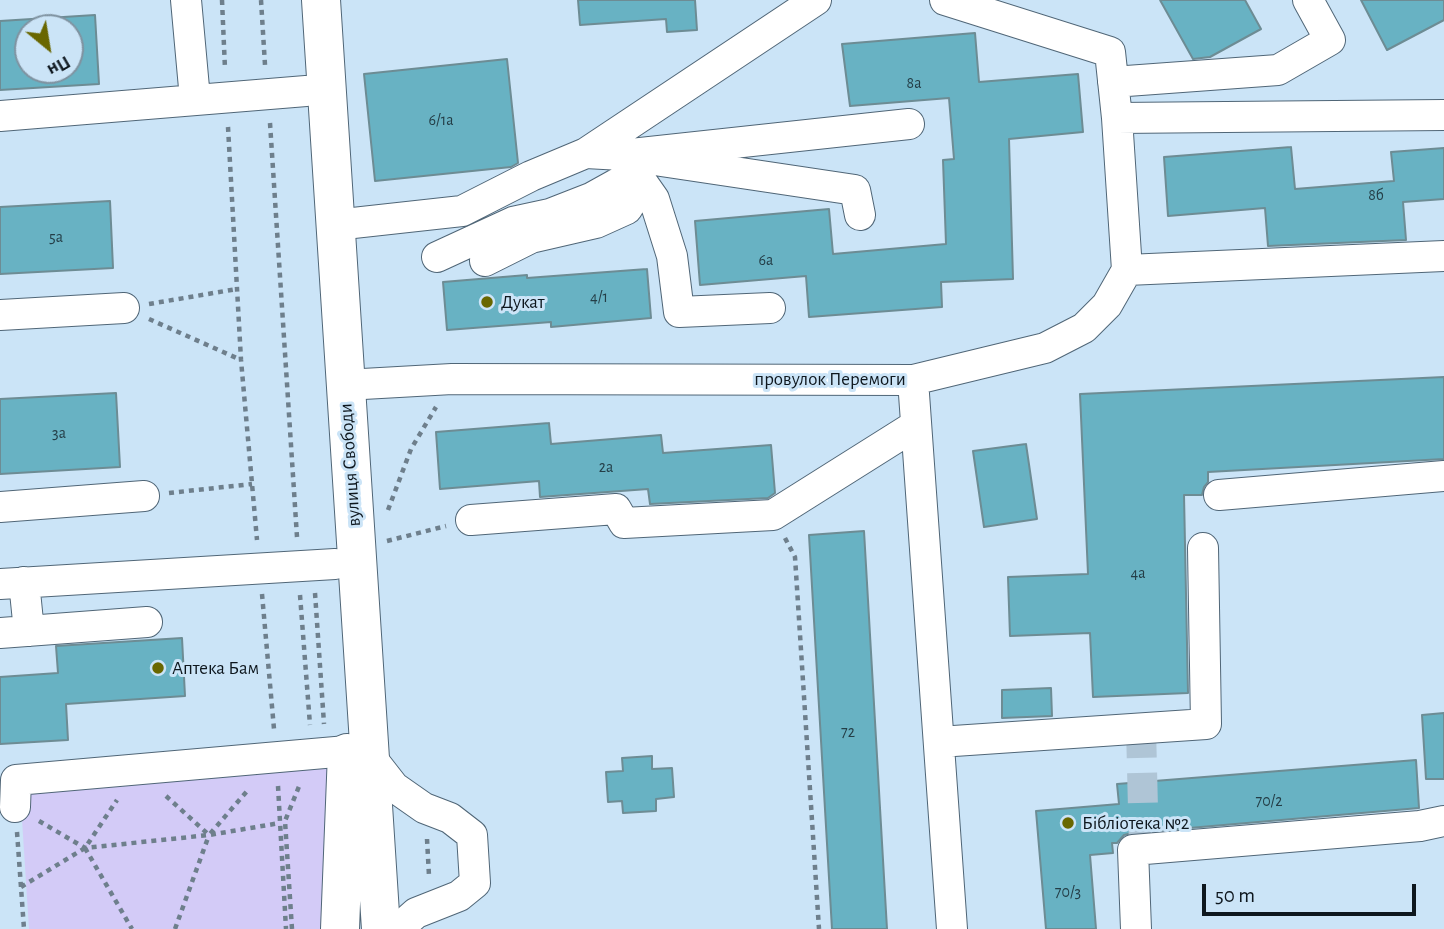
<!DOCTYPE html>
<html>
<head>
<meta charset="utf-8">
<style>
  body { margin:0 }
  #map { position:relative; width:1444px; height:929px; overflow:hidden; background:#cbe4f7; font-family:"Alegreya Sans",sans-serif }
  canvas { display:block }
  .north { position:absolute; left:14px; top:14px; width:70px; height:70px; box-sizing:border-box; background:#cbe4f7; border:2px solid #7f92a0; border-radius:50%; rotate:150deg; font-size:19px; font-weight:700; line-height:28px; text-align:center; color:#0e171e }
  .north::after { content:''; display:block; margin:auto; width:24px; height:32px; background:#696700; clip-path:polygon(50% 0,100% 100%,50% 72%,0 100%) }
  .scale { position:absolute; left:1202px; top:884px; width:214px; height:32px; box-sizing:border-box; border:4px solid #0e171e; border-top:0; padding-left:9px; font-size:21px; line-height:24px; white-space:nowrap; color:#0e171e; -webkit-text-stroke:5px #cbe4f7; paint-order:stroke }
</style>
</head>
<body>
<div id="map">
<canvas width="1444" height="929"></canvas>
<div class="north">Пн</div>
<div class="scale">50 m</div>
</div>
<script>
const ctx = document.querySelector('canvas').getContext('2d');
ctx.lineJoin = 'round';
function fillPath(path, color) {
  ctx.fillStyle = color;
  ctx.fill(path, 'evenodd');
}
function shape(rows) {
  const path = new Path2D();
  for (const r of rows) {
    path.moveTo(r[0], r[1]);
    for (let i = 2; i < r.length; i += 2) path.lineTo(r[i], r[i + 1]);
  }
  return path;
}
function trace(path, color, width, dash) {
  ctx.strokeStyle = color;
  ctx.lineWidth = width;
  ctx.lineCap = dash ? 'butt' : 'round';
  ctx.setLineDash(dash || []);
  ctx.stroke(path);
}
function label(font, color, halo, rows, align = 'center') {
  ctx.font = font + ' "Alegreya Sans",sans-serif';
  ctx.lineWidth = 6;
  ctx.setLineDash([]);
  ctx.textBaseline = 'middle';
  ctx.strokeStyle = halo;
  ctx.fillStyle = color;
  for (const [text, x, y, turn = 0] of rows) {
    ctx.save();
    ctx.translate(x, y);
    ctx.rotate((+turn || 0) * Math.PI / 180);
    ctx.textAlign = isNaN(turn) ? turn : align;
    if (halo) ctx.strokeText(text, 0, 0);
    ctx.fillText(text, 0, 0);
    ctx.restore();
  }
}
fillPath(shape([
  [335,751,327,929,29,929,19,772]
]), '#d3cbf7');
const building = shape([
  [578,0,695,0,697,30,667,32,666,19,580,25,578,0],
  [1160,0,1245,0,1261,29,1210,57,1193,59,1160,0],
  [1361,0,1444,0,1444,20,1387,50,1361,0],
  [95,15,99,84,0,90,0,21,95,15],
  [28,28,70,28,70,70,28,70,28,28],
  [975,33,979,82,1078,74,1083,132,1009,139,1013,279,941,282,942,307,809,317,806,276,700,285,695,221,829,209,833,254,946,244,943,160,954,159,949,98,850,106,842,44,975,33],
  [507,59,518,163,511,167,375,181,364,74,507,59],
  [1291,147,1295,189,1394,181,1391,152,1444,148,1444,199,1403,202,1406,240,1268,246,1265,208,1168,216,1164,157,1291,147],
  [110,201,113,268,0,274,0,207,110,201],
  [647,269,651,318,551,327,551,322,447,330,443,282,527,275,527,278,647,269],
  [1444,377,1444,459,1208,472,1208,482,1204,487,1202,495,1184,495,1188,693,1093,697,1090,633,1010,636,1008,577,1088,574,1080,394,1444,377],
  [116,393,120,467,0,474,0,399,116,393],
  [549,423,551,444,661,435,663,453,771,445,775,493,768,498,650,504,648,489,540,497,539,481,440,489,436,432,549,423],
  [1026,444,1037,519,984,527,973,451,1026,444],
  [864,531,887,929,832,929,809,535,864,531],
  [182,638,185,696,66,704,68,740,0,744,0,677,58,673,56,646,182,638],
  [1051,688,1052,716,1002,718,1002,690,1051,688],
  [1444,713,1444,779,1426,779,1422,715,1444,713],
  [652,756,652,769,672,768,674,797,656,799,656,811,623,813,622,801,608,802,606,772,623,771,622,758,652,756],
  [1416,760,1419,808,1132,833,1124,835,1117,843,1112,843,1113,853,1090,855,1096,929,1046,929,1036,811,1119,804,1117,784,1416,760]
]);
fillPath(building, '#68b2c3');
trace(building, '#6d8c94', 2);
trace(shape([
  [1141,728,1144,849]
]), '#afc5d6', 30, [30, 15]);
const minor = shape([
  [186,0,195,99],
  [945,0,1110,52,1117,118,1127,270],
  [1113,82,1278,70,1330,40,1308,0],
  [0,116,306,91],
  [1117,118,1444,115],
  [586,153,622,155,909,124],
  [661,161,855,190,860,215],
  [633,169,654,199,672,256,679,312,770,308],
  [335,225,462,211,531,176,586,153,816,0],
  [437,257,513,222,550,214,591,198,636,173,638,191,627,209,596,223,531,238,485,261],
  [0,315,124,308],
  [913,380,952,929],
  [345,385,452,379,913,380,1045,348,1084,328,1107,305,1127,270,1444,256],
  [1219,495,1444,476],
  [0,507,144,496],
  [471,520,616,509,624,523,773,515,916,425],
  [24,582,29,631],
  [0,584,335,564],
  [0,633,147,622],
  [939,742,1206,724,1203,548],
  [369,755,394,787,424,808,450,818,472,835,475,883,459,896,416,913,398,929],
  [15,807,16,780,347,751],
  [1136,929,1133,850,1420,826,1444,821]
]);
const major = shape([
  [321,0,381,929],
  [340,929,347,753]
]);
trace(minor, '#506677', 32);
trace(major, '#506677', 40);
trace(shape([
  [222,0,225,69],
  [261,0,265,65],
  [270,123,297,537],
  [228,127,241,360,257,540],
  [149,304,237,289],
  [149,319,241,360],
  [169,493,252,484],
  [388,510,411,449,436,407],
  [785,538,795,557,819,929],
  [387,541,446,526],
  [315,593,324,724],
  [262,594,274,729],
  [300,595,310,725],
  [278,786,286,929],
  [166,796,209,835,248,790],
  [39,821,85,848,209,835,280,823],
  [17,832,24,929],
  [427,839,429,876],
  [85,848,132,929],
  [21,887,85,848,117,800],
  [175,929,209,835],
  [292,929,285,821,300,784]
]), '#6e7f8c', 4.5, [5, 5]);
trace(minor, '#fff', 30);
trace(major, '#fff', 38);
for (const [x, y, r, color] of [
  [487,302,7,"#696700"],
  [158,668,7,"#696700"],
  [1068,823,7,"#696700"]
]) {
  const dot = new Path2D();
  dot.arc(x, y, r, 0, 2 * Math.PI);
  ctx.fillStyle = color;
  ctx.fill(dot);
  trace(dot, '#cbe4f7', 2.5);
}
label('16px', '#243e47', null, [
  ["8а",914,83],
  ["6/1а",441,120],
  ["8б",1376,195],
  ["5а",56,237],
  ["6а",766,260],
  ["4/1",599,297],
  ["3а",59,433],
  ["2а",606,467],
  ["4а",1138,573],
  ["72",848,732],
  ["70/2",1269,801],
  ["70/3",1068,892]
]);
label('19px', '#0e171e', '#cbe4f7', [
  ["Дукат",501,302],
  ["Аптека Бам",172,668],
  ["Бібліотека №2",1082,823]
], 'left');
label('19px', '#0e171e', '#cbe4f7', [
  ["провулок Перемоги",830,379],
  ["вулиця Свободи",350,465,-94]
]);
</script>
</body>
</html>
